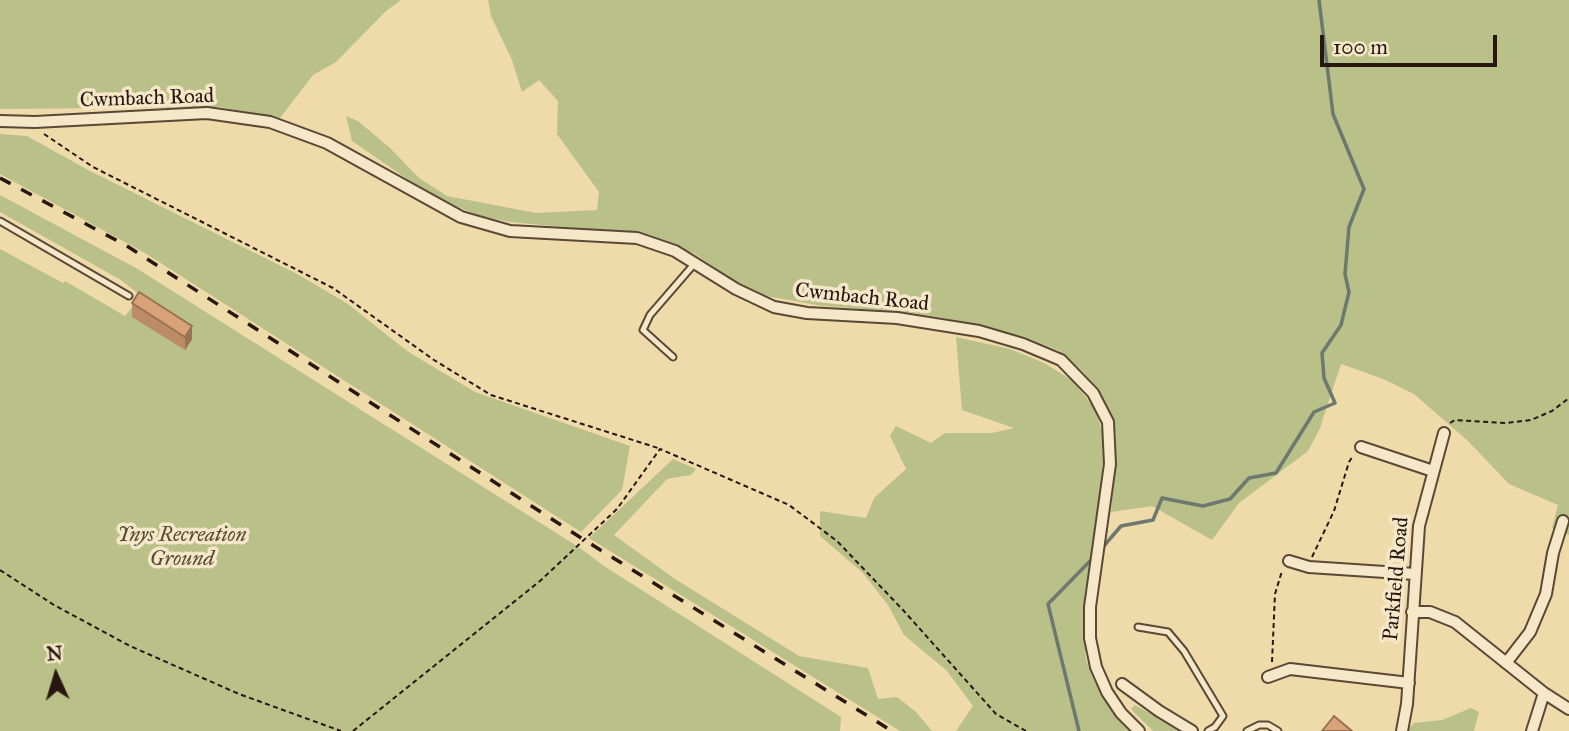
<!DOCTYPE html>
<html>
<head>
<meta charset="utf-8">
<style>
  body { margin:0 }
  #map { position:relative; width:1569px; height:731px; overflow:hidden; background:#efdaaa; font-family:"IM FELL Great Primer",serif }
  canvas { display:block }
  .north { position:absolute; left:21px; top:640px; width:70px; height:70px; -webkit-text-stroke:5px #f5e7c8; paint-order:stroke; rotate:356deg; font-size:19px; font-weight:700; line-height:28px; text-align:center; color:#281711 }
  .north::after { content:''; display:block; margin:auto; width:24px; height:32px; background:#281711; clip-path:polygon(50% 0,100% 100%,50% 72%,0 100%) }
  .scale { position:absolute; left:1320px; top:35px; width:177px; height:32px; box-sizing:border-box; border:4px solid #281711; border-top:0; padding-left:9px; font-size:21px; line-height:24px; white-space:nowrap; color:#281711; -webkit-text-stroke:5px #f5e7c8; paint-order:stroke }
</style>
</head>
<body>
<div id="map">
<canvas width="1569" height="731"></canvas>
<div class="north">N</div>
<div class="scale">100 m</div>
</div>
<script>
const ctx = document.querySelector('canvas').getContext('2d');
ctx.lineJoin = 'round';
function fillPath(path, color) {
  ctx.fillStyle = color;
  ctx.fill(path, 'evenodd');
}
function shape(rows) {
  const path = new Path2D();
  for (const r of rows) {
    path.moveTo(r[0], r[1]);
    for (let i = 2; i < r.length; i += 2) path.lineTo(r[i], r[i + 1]);
  }
  return path;
}
function trace(path, color, width, dash) {
  ctx.strokeStyle = color;
  ctx.lineWidth = width;
  ctx.lineCap = dash ? 'butt' : 'round';
  ctx.setLineDash(dash || []);
  ctx.stroke(path);
}
function label(font, color, halo, rows, align = 'center') {
  ctx.font = font + ' "IM FELL Great Primer",serif';
  ctx.lineWidth = 7;
  ctx.setLineDash([]);
  ctx.textBaseline = 'middle';
  ctx.strokeStyle = halo;
  ctx.fillStyle = color;
  for (const [text, x, y, turn = 0] of rows) {
    ctx.save();
    ctx.translate(x, y);
    ctx.rotate((+turn || 0) * Math.PI / 180);
    ctx.textAlign = isNaN(turn) ? turn : align;
    if (halo) ctx.strokeText(text, 0, 0);
    ctx.fillText(text, 0, 0);
    ctx.restore();
  }
}
fillPath(shape([
  [0,0,401,0,386,11,336,62,313,75,280,118,220,107,0,109],
  [488,0,1569,0,1569,535,1552,528,1558,505,1509,484,1468,441,1414,394,1383,379,1341,364,1320,428,1308,451,1239,503,1212,540,1152,506,1111,512,1116,439,1113,417,1102,397,1083,372,1060,351,1025,337,944,318,907,312,823,306,766,296,740,285,695,254,674,245,605,231,510,222,480,216,451,204,419,187,352,141,346,116,358,121,390,148,419,178,447,196,536,213,597,210,599,192,557,134,558,101,539,80,522,92,512,60,491,16],
  [0,134,27,136,90,171,299,275,348,304,407,351,475,392,630,446,622,490,581,532,145,253,0,174],
  [0,195,136,268,580,548,604,566,841,717,840,731,0,731,0,249,63,283,65,281,125,316,141,296,121,280,0,212],
  [956,337,1010,349,1044,363,1072,380,1095,409,1104,437,1102,482,1097,534,1085,593,1084,638,1086,660,1094,680,1130,731,956,731,973,706,947,671,904,635,888,605,863,573,820,536,820,511,866,518,874,498,906,469,890,436,896,426,931,443,945,433,992,433,1014,428,962,410],
  [673,459,696,469,691,475,667,479,614,535,675,579,799,656,868,668,878,699,897,697,916,712,932,731,900,731,589,538],
  [1135,705,1181,731,1153,731,1131,709],
  [1471,708,1479,712,1474,731,1407,731,1414,723,1442,720]
]), '#b9c088');
trace(shape([
  [1103,547,1121,526,1153,520,1162,498,1203,506,1230,499,1249,478,1276,473,1314,412,1335,403,1324,378,1322,353,1341,325,1349,292,1345,274,1349,227,1364,189,1333,114,1319,0],
  [1079,731,1048,604,1093,558]
]), '#6d7870', 3.5);
const lane = shape([
  [0,221,129,296],
  [673,357,643,330,650,315,695,263],
  [1138,627,1168,632,1184,651,1223,716,1215,727,1208,731],
  [1247,731,1259,725,1268,725,1278,731]
]);
const street = shape([
  [0,121,35,122,207,113,270,122,327,143,461,217,510,231,637,238,675,251,736,289,774,307,807,313,897,318,979,331,1023,344,1061,360,1093,393,1108,422,1110,464,1090,607,1090,638,1096,667,1107,692,1121,713,1139,731],
  [1361,447,1433,471],
  [1289,561,1309,567,1415,574],
  [1412,612,1430,612,1455,622,1544,693,1569,709],
  [1506,663,1530,632,1546,594,1553,553,1563,521],
  [1268,677,1290,669,1409,683],
  [1122,684,1159,711,1192,731],
  [1402,731,1407,704,1419,526,1444,433],
  [1532,731,1544,693]
]);
trace(lane, '#5a4837', 9);
trace(street, '#5a4837', 14);
trace(shape([
  [44,134,93,167,333,288,434,360,491,395,658,448],
  [1450,423,1455,420,1506,423,1531,420,1552,411,1569,398],
  [1312,557,1334,511,1349,462,1353,456],
  [0,570,54,605,130,646,239,694,341,731],
  [1272,662,1275,594,1282,571],
  [353,731,540,581,617,509,660,449,789,505,837,541,903,610,996,714,1026,731]
]), '#281711', 2, [5, 3.5]);
trace(lane, '#f5e7c8', 5);
trace(street, '#f5e7c8', 10);
trace(shape([
  [0,178,127,246,586,541,892,731]
]), '#281711', 3.5, [12, 12]);
fillPath(shape([
  [132,303,192,339,185,350,132,317]
]), '#bb8c66');
fillPath(shape([
  [192,326,192,339,185,350,185,337]
]), '#987253');
const building = shape([
  [139,292,192,326,185,337,132,303,139,292],
  [1334,716,1352,731,1322,731,1334,716]
]);
fillPath(building, '#d9a377');
trace(building, '#987253', 2);
label('21px', '#281711', '#f5e7c8', [
  ["Cwmbach Road",147,99,-2],
  ["Cwmbach Road",862,298,6],
  ["Parkfield Road",1397,579,-85]
]);
label('italic 21px', '#544a35', '#f5e7c8', [
  ["Ynys Recreation",182,536],
  ["Ground",182,560]
]);
</script>
</body>
</html>
